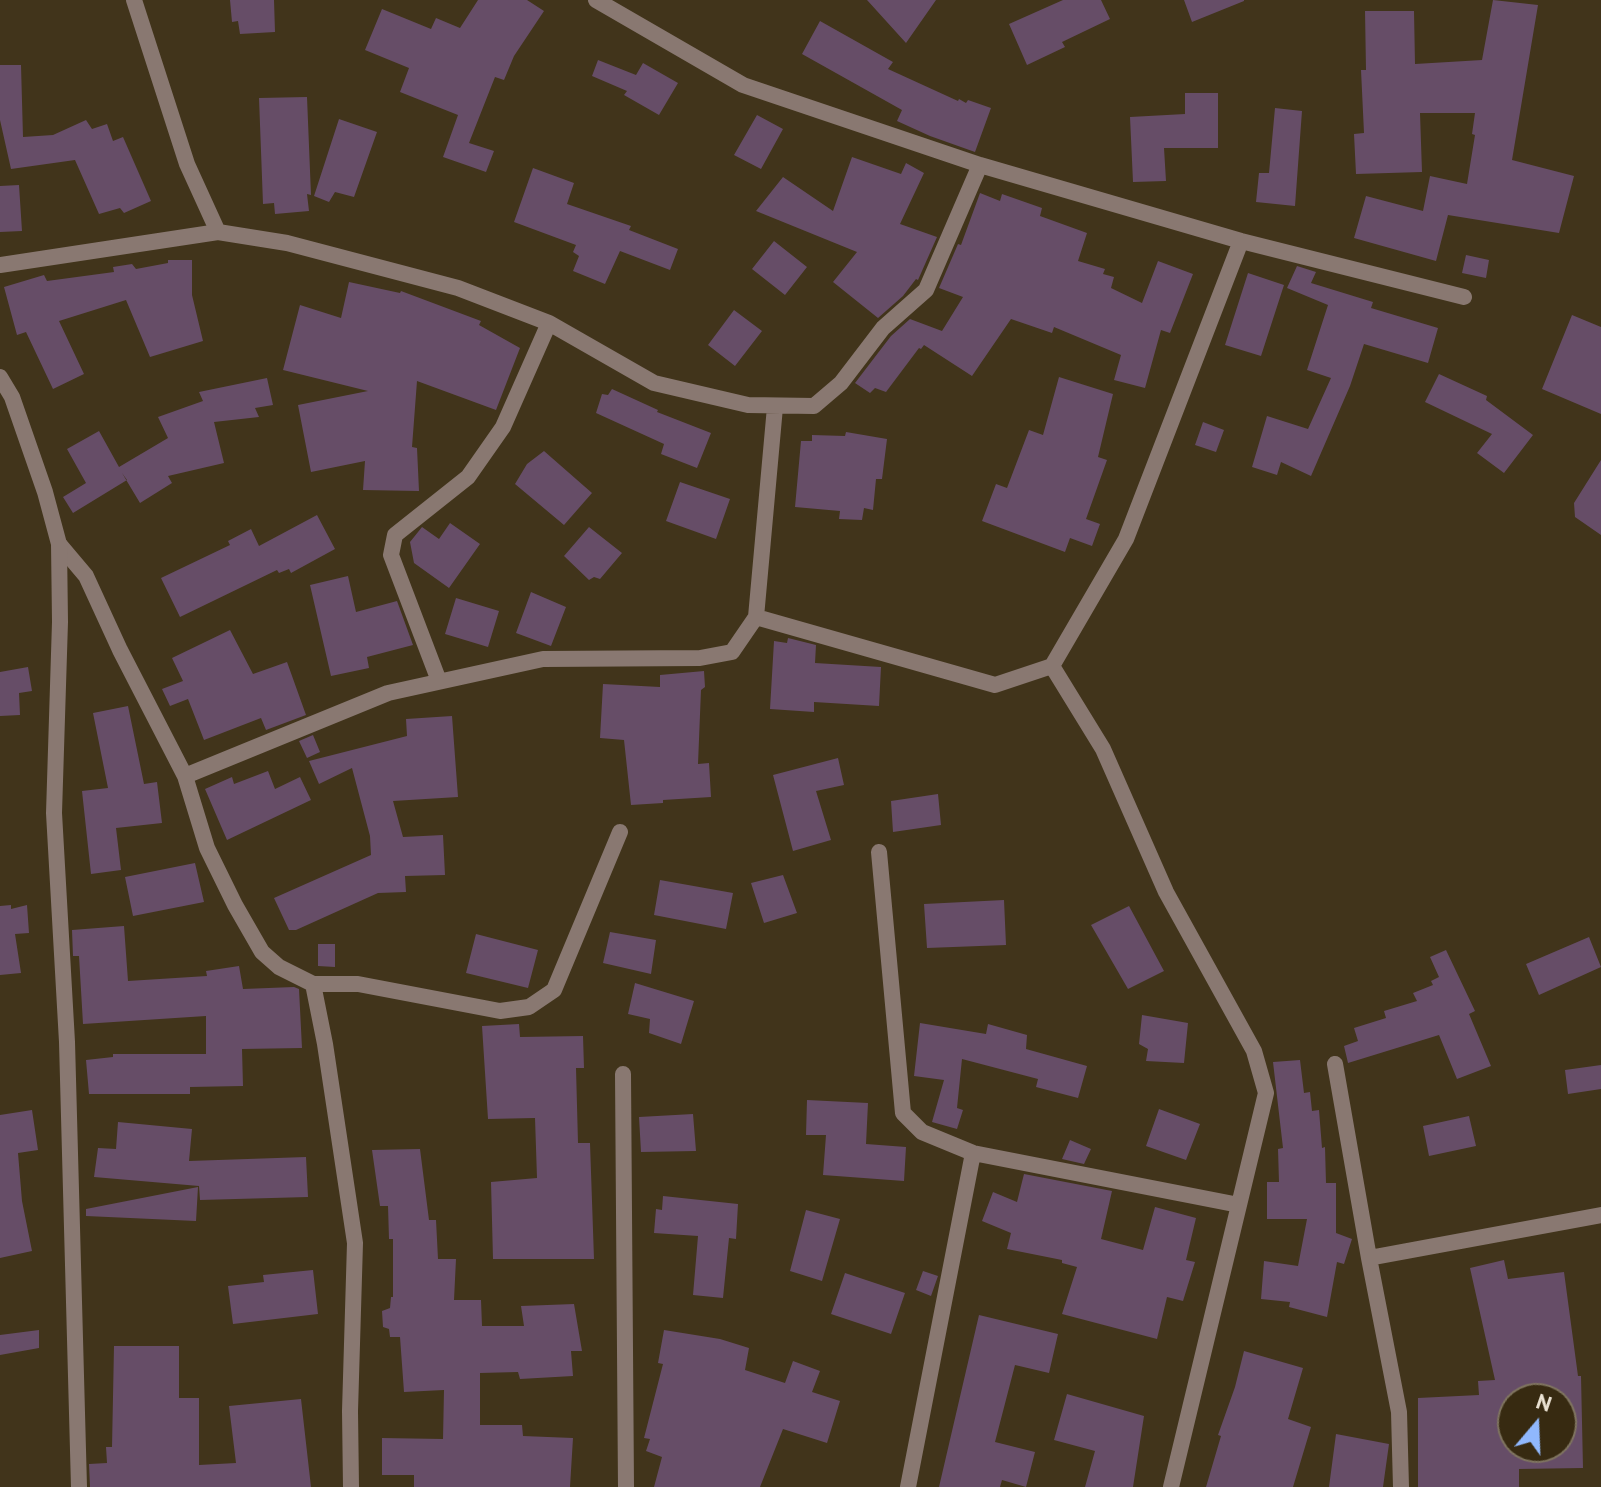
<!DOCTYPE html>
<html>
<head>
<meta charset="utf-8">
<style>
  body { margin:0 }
  #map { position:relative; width:1601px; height:1487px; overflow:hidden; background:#41341b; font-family:"PT Sans",sans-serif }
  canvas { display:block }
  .north { position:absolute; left:1497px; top:1383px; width:80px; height:80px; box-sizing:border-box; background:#372a11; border:2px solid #7f745f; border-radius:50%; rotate:19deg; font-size:22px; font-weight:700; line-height:32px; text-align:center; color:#ebe3d4 }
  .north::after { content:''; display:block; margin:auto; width:28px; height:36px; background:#90b8fd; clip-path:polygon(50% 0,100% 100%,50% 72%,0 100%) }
</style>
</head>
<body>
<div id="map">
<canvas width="1601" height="1487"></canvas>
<div class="north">N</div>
</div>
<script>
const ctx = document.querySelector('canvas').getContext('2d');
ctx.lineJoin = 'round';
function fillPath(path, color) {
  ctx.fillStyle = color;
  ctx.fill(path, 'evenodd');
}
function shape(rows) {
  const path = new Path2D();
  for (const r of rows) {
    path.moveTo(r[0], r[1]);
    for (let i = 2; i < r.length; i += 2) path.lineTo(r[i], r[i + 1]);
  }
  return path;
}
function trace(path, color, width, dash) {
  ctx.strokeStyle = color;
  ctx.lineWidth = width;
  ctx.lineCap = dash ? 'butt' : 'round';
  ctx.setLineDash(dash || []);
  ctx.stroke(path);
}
fillPath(shape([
  [230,0,274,0,275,32,240,34,238,21,232,22],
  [478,0,527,0,544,11,514,56,504,80,495,77,469,143,494,151,486,172,443,157,458,115,400,92,409,68,365,50,382,9,431,29,436,18,460,28],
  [867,0,936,0,906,43],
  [1063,0,1101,0,1110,19,1062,42,1065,47,1027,65,1009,24],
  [1184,0,1244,0,1244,1,1192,22],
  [1493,0,1538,5,1512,160,1574,176,1559,233,1448,215,1436,261,1354,238,1366,196,1423,211,1430,176,1467,184,1475,135,1472,134,1475,113,1420,113,1422,172,1356,174,1354,134,1364,133,1361,70,1366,70,1365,11,1414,11,1415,64,1482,60],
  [820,21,893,62,888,69,958,101,959,99,966,103,968,100,991,108,975,152,930,136,897,121,902,110,802,54],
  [598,60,636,75,643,63,678,83,659,115,624,95,627,91,592,76],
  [0,65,21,65,23,137,53,135,86,120,92,129,107,124,113,141,123,137,151,201,124,213,120,208,99,214,75,160,11,169,0,120],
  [1185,93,1218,93,1218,148,1164,148,1166,181,1133,182,1130,117,1185,114],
  [307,97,311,195,307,194,309,211,275,214,274,203,263,204,259,98],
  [1275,108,1302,111,1295,206,1256,202,1259,173,1269,173],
  [757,115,783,129,761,169,734,155],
  [339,119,377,132,354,197,335,192,329,202,314,196],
  [852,157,901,174,906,163,924,173,900,224,937,237,918,280,916,279,903,296,878,318,833,282,857,252,756,211,783,177,833,211],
  [533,168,574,183,567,204,631,226,629,230,678,249,670,270,620,251,605,284,573,271,579,256,573,252,576,245,514,222],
  [19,185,22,231,0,232,0,186],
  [980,193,1000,201,1002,194,1042,208,1040,216,1087,233,1078,261,1105,269,1103,274,1114,277,1111,288,1142,303,1158,261,1193,274,1170,333,1161,330,1145,388,1114,380,1121,355,1054,327,1052,333,1011,319,972,376,924,345,921,349,919,348,886,392,875,388,870,393,855,383,891,336,910,319,942,331,963,297,939,288,958,244,961,245],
  [774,241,807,267,785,295,752,269],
  [1466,255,1489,260,1486,278,1462,273],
  [168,260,192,260,192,295,203,341,150,357,126,300,59,321,84,374,53,389,26,332,17,335,4,287,44,275,47,281,114,272,113,267,132,264,136,269,168,263],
  [1297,266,1316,272,1311,283,1373,302,1371,308,1438,328,1428,363,1364,344,1350,386,1311,476,1281,462,1277,475,1252,467,1267,416,1308,429,1331,378,1307,370,1328,305,1287,288],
  [1248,273,1284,285,1261,356,1225,345],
  [349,282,400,293,401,291,481,321,479,325,520,348,496,410,417,381,412,447,417,448,419,491,363,490,365,461,311,472,298,405,368,391,283,370,300,305,341,318],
  [734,310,762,331,735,366,708,345],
  [1572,315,1601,327,1601,414,1542,389],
  [1439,374,1487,396,1486,400,1533,435,1504,473,1477,453,1492,434,1425,402],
  [1059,377,1113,394,1098,457,1107,460,1086,519,1100,524,1092,546,1070,538,1065,552,982,521,996,484,1007,488,1029,430,1043,435],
  [267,378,273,405,255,408,259,417,214,422,224,463,168,476,172,483,140,503,122,473,127,480,73,513,63,497,86,483,67,449,99,431,119,467,168,438,158,417,203,401,199,392],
  [612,389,658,410,657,412,711,433,697,468,661,454,664,444,596,413,602,394,608,395],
  [1203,422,1224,430,1216,452,1195,445],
  [846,432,887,439,882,479,876,479,873,510,864,508,862,520,839,519,840,511,795,507,801,441,812,441,812,435,845,436],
  [544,451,592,493,564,525,515,484,527,464],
  [1601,460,1601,535,1575,517,1574,503],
  [680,482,730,499,716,539,666,521],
  [317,515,335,549,291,573,289,569,279,573,277,570,180,617,161,578,230,545,228,541,251,529,259,546],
  [450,523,480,544,449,588,414,563,410,542,422,527,439,539],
  [589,527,622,553,600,579,594,577,589,580,564,556],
  [348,576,356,612,397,601,413,645,367,657,369,668,331,676,310,585],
  [531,592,566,607,551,646,516,633],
  [456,598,499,611,488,647,445,634],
  [230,630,253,674,287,662,306,715,266,730,261,718,204,740,188,699,170,706,162,689,183,681,172,658],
  [788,638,816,645,815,663,881,667,879,706,814,702,814,712,770,709,774,641,787,643],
  [28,667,32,691,19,693,20,715,0,716,0,672],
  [704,671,705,687,701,690,698,764,709,763,711,797,663,800,663,803,631,805,624,740,600,738,603,684,660,687,660,675],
  [128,706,144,784,157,782,162,823,116,828,121,870,91,874,82,791,108,788,93,713],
  [452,716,458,797,393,801,403,837,443,835,445,875,405,876,406,892,378,893,296,930,289,930,274,898,371,855,370,836,352,768,319,784,309,761,407,736,406,719],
  [313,735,320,752,307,758,299,741],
  [838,758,844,785,816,791,831,840,793,851,773,775],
  [268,771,275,789,300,777,311,800,227,840,205,789,232,777,234,784],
  [938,794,941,825,893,832,891,801],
  [195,863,204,902,133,916,125,877],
  [783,875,797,913,764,923,751,883],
  [660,880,733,893,726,929,654,915],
  [1004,900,1006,945,927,948,924,904],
  [11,905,11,909,27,905,29,933,15,934,21,973,0,975,0,906],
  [1129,906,1164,971,1128,989,1091,925],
  [124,926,128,981,207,976,206,971,239,966,243,989,294,987,299,989,302,1048,242,1049,243,1086,190,1087,190,1094,89,1094,86,1060,113,1057,113,1054,206,1054,206,1016,83,1024,79,956,73,956,72,930],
  [610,932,656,940,651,974,603,963],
  [476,934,538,950,528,988,466,973],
  [1589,937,1601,967,1539,995,1526,964],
  [318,944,335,944,335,967,318,966],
  [1446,950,1475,1011,1469,1014,1491,1066,1457,1079,1439,1035,1348,1063,1344,1046,1358,1041,1354,1028,1386,1018,1384,1011,1417,1001,1413,993,1433,985,1431,981,1439,977,1430,957],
  [635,983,694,1001,681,1044,649,1033,650,1019,628,1014],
  [1142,1015,1188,1023,1184,1063,1146,1061,1148,1049,1139,1044],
  [920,1023,986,1034,988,1024,1027,1035,1026,1049,1087,1066,1078,1098,1036,1087,1038,1079,962,1059,957,1108,963,1110,957,1129,932,1122,944,1080,914,1076],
  [519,1024,520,1037,583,1036,584,1068,576,1068,578,1143,590,1143,594,1259,493,1259,491,1182,537,1178,535,1118,488,1119,482,1026],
  [1300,1060,1304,1093,1310,1092,1312,1111,1319,1110,1322,1148,1325,1147,1326,1183,1336,1183,1336,1233,1352,1239,1344,1264,1337,1262,1327,1317,1289,1307,1290,1302,1261,1299,1264,1261,1298,1266,1307,1219,1267,1219,1267,1182,1279,1182,1278,1149,1283,1148,1273,1062],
  [1601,1065,1601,1089,1568,1094,1565,1070],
  [807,1100,868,1103,866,1144,906,1147,904,1181,823,1175,826,1135,806,1135],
  [1159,1109,1200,1124,1186,1160,1146,1146],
  [32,1110,38,1150,18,1153,22,1201,32,1251,0,1258,0,1115],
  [693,1114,696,1151,641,1152,639,1117],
  [1469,1116,1476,1146,1429,1156,1423,1126],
  [118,1122,192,1129,189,1161,306,1157,308,1197,200,1200,199,1186,94,1177,98,1148,116,1149],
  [1070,1140,1091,1149,1084,1164,1062,1159],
  [420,1149,429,1220,436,1220,438,1259,456,1259,454,1300,481,1300,482,1326,524,1326,521,1306,574,1304,582,1351,571,1351,573,1376,520,1379,518,1372,480,1373,480,1425,522,1425,523,1436,573,1438,570,1487,414,1487,414,1475,382,1475,382,1438,443,1439,444,1390,404,1392,400,1337,390,1337,389,1329,383,1327,382,1311,390,1308,391,1297,393,1297,393,1239,389,1239,388,1206,380,1206,372,1150],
  [1024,1174,1112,1191,1101,1239,1143,1250,1155,1207,1196,1218,1186,1260,1195,1262,1183,1301,1167,1297,1157,1339,1062,1314,1077,1267,1062,1263,1062,1260,1007,1249,1011,1233,982,1221,993,1192,1017,1202],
  [198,1187,196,1221,86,1216,86,1209],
  [663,1196,738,1204,736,1239,729,1238,723,1298,693,1295,698,1236,654,1233,656,1209,662,1210],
  [806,1210,840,1219,822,1281,790,1271],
  [1504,1260,1508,1279,1564,1272,1578,1376,1581,1376,1583,1468,1519,1469,1519,1487,1418,1487,1418,1398,1479,1395,1478,1381,1495,1380,1470,1268],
  [1513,1399,1561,1399,1561,1447,1513,1447],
  [313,1270,318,1314,233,1324,228,1286,264,1282,263,1275],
  [923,1271,938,1276,931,1296,916,1290],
  [845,1273,905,1293,891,1334,831,1314],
  [979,1315,1058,1334,1049,1373,1015,1365,995,1442,1035,1452,1026,1487,1002,1480,1000,1487,939,1487],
  [39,1330,39,1348,0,1355,0,1335],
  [664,1330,720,1339,749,1348,745,1370,785,1383,793,1361,820,1371,812,1392,840,1401,827,1443,783,1429,760,1487,654,1487,662,1457,646,1451,650,1439,644,1438,663,1364,658,1363],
  [114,1346,179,1346,179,1398,199,1398,199,1465,236,1463,229,1406,301,1399,311,1487,90,1487,89,1464,107,1463,106,1447,112,1447],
  [1244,1351,1303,1368,1288,1419,1311,1427,1293,1487,1206,1487,1221,1436,1218,1435,1235,1387],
  [1067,1394,1144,1416,1133,1487,1085,1487,1095,1451,1054,1440],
  [1336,1434,1389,1444,1383,1487,1329,1487]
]), '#664d67');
trace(shape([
  [134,0,187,164,218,232],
  [596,0,743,85,980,165,1241,241,1464,297],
  [0,265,218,232,287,243,458,288,549,323,654,383,748,405,814,406,841,383,883,328,926,290,980,165],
  [59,544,86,576,120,650,185,776,207,848,235,905,262,952,279,967,313,984,325,1044,355,1243,350,1411,351,1487],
  [756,617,995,685,1052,666,1126,539,1241,241],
  [1052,666,1103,749,1166,892,1254,1051,1266,1093,1171,1487],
  [439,681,391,555,395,535,468,477,503,427,549,323],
  [185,776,388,693,543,659,700,658,732,652,756,617,775,407],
  [879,852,903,1113,922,1132,973,1153,1239,1205],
  [313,984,358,984,500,1011,529,1007,554,990,620,832],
  [1335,1064,1369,1258,1399,1412,1401,1487],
  [623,1074,626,1487],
  [1369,1258,1601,1215],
  [908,1487,973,1153]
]), '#897871', 16);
trace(shape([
  [0,377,12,397,45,492,59,544,60,622,54,813,67,1042,79,1487]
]), '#897871', 16);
</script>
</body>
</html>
